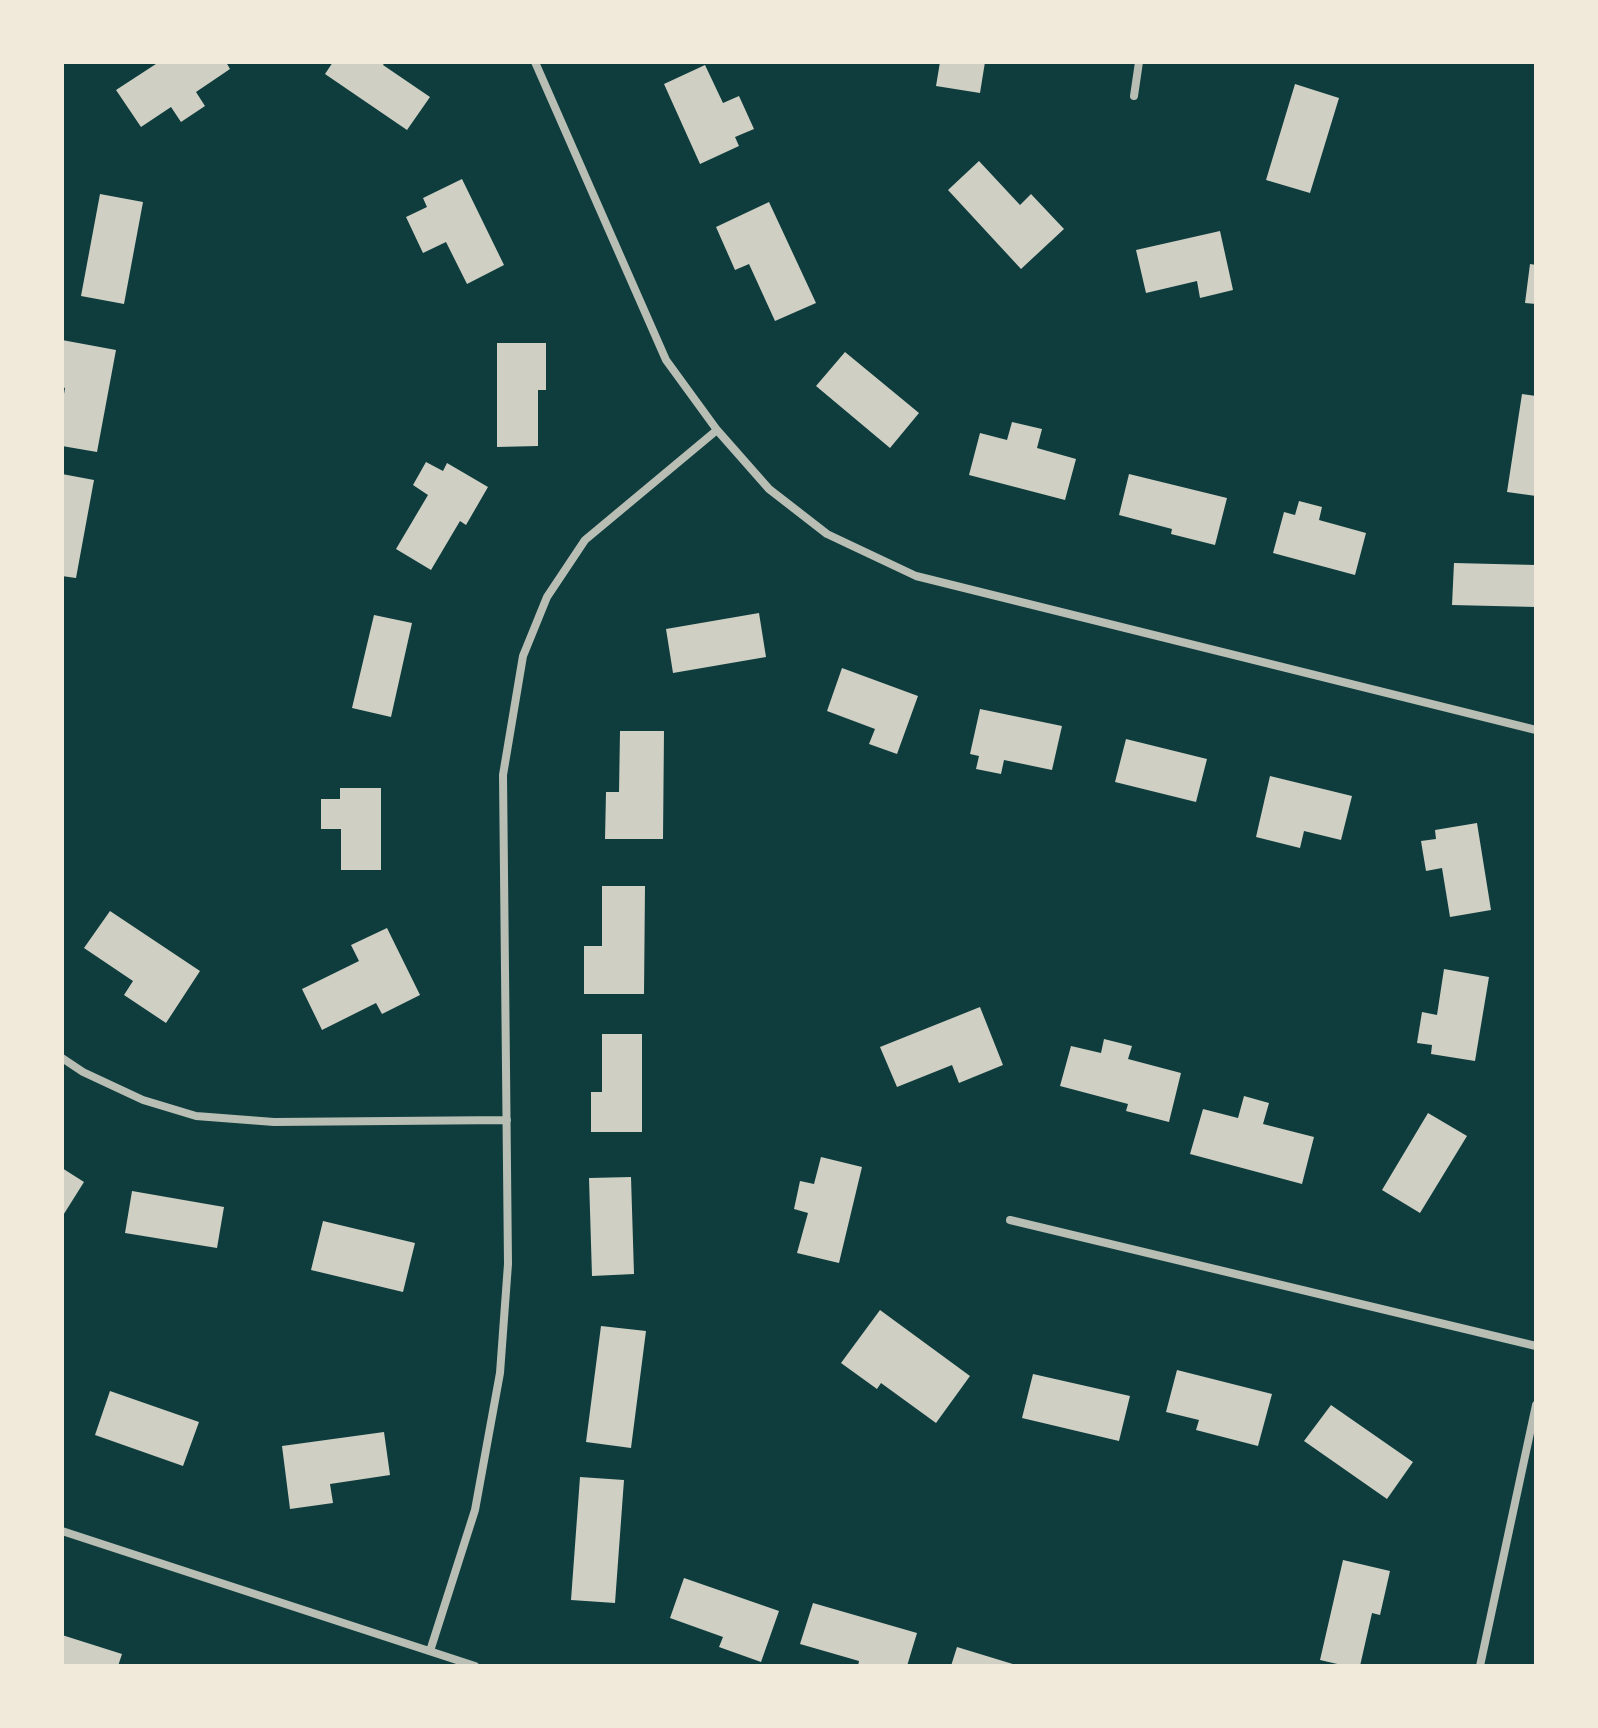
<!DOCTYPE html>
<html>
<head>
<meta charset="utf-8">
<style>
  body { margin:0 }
  #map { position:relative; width:1598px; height:1728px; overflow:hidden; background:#0f3d3e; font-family:Poppins,sans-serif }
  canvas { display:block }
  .frame { position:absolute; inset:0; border:64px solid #f1e9da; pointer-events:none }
</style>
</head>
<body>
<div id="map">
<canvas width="1598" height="1728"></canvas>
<div class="frame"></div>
</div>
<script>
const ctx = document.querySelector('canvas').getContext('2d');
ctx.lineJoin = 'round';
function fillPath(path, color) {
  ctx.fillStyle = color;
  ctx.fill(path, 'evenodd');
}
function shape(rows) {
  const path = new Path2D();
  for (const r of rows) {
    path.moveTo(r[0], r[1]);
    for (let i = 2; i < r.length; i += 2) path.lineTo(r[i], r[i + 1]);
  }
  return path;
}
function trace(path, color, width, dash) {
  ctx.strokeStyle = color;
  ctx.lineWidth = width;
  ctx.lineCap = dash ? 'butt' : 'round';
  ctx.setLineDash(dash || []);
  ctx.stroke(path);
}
fillPath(shape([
  [159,62,226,62,230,69,196,92,205,106,181,122,171,107,141,127,116,90],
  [333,62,385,62,383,65,430,97,407,130,325,74],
  [940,62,985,62,980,93,936,86],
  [705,65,723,103,739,96,754,129,735,137,739,146,700,164,664,84],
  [1295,84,1339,98,1310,193,1266,180],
  [979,161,1020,205,1031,194,1064,229,1021,269,948,190],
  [462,179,504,265,467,284,446,242,423,253,406,217,427,207,423,198],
  [100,194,143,202,124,304,81,296],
  [769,202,816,303,775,321,749,264,735,270,716,227],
  [1220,231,1233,290,1200,298,1197,281,1146,293,1136,250],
  [1530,264,1536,265,1536,304,1525,303],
  [62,340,116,350,97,452,62,446,62,406,65,388,62,387],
  [497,343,546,343,546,390,538,390,538,446,497,447],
  [845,352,919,413,890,448,816,386],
  [1522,394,1536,396,1536,496,1507,492],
  [1012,422,1042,429,1037,448,1076,459,1065,500,969,475,980,433,1007,440],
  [426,462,443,471,447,463,488,487,466,525,460,521,431,570,396,549,428,495,413,485],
  [62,474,94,480,76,578,62,576],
  [1129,474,1227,498,1215,545,1171,534,1172,529,1119,515],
  [1299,501,1322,507,1319,520,1366,533,1355,575,1273,553,1284,512,1295,515],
  [1454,563,1536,565,1536,607,1452,605],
  [759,613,766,657,673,673,666,629],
  [374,615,412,623,391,717,352,708],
  [842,668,918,696,897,754,869,744,875,729,827,711],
  [980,709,1062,726,1052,770,1004,760,1001,774,976,769,979,756,970,754],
  [620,731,664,731,663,839,605,839,606,792,619,792],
  [1126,739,1207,759,1196,802,1115,782],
  [1270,776,1352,796,1341,840,1304,831,1300,848,1256,837],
  [340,788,381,788,381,870,341,870,341,829,321,829,321,799,340,799],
  [1477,823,1491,910,1450,917,1442,868,1426,871,1421,841,1436,839,1435,830],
  [602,886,645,886,644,994,584,994,584,946,602,946],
  [110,911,200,971,166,1023,124,995,133,981,84,948],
  [387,928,420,995,382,1014,376,1003,322,1030,302,989,359,961,351,945],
  [1444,969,1489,977,1475,1061,1431,1054,1432,1045,1417,1043,1422,1012,1437,1015],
  [980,1007,1003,1065,959,1083,952,1065,897,1087,880,1047],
  [602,1034,642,1034,642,1132,591,1132,591,1092,602,1092],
  [1104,1039,1132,1046,1128,1059,1181,1073,1169,1122,1126,1111,1128,1104,1060,1086,1071,1046,1101,1053],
  [1244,1096,1269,1103,1263,1124,1314,1137,1302,1184,1190,1154,1203,1109,1238,1118],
  [1428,1113,1467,1136,1420,1213,1382,1190],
  [821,1157,862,1167,839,1263,797,1253,808,1213,794,1209,800,1181,814,1184],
  [62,1168,84,1182,62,1217],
  [631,1177,634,1274,592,1276,589,1178],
  [132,1191,224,1207,217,1248,125,1233],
  [323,1221,415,1243,403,1292,311,1270],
  [880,1310,970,1376,936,1423,881,1383,877,1389,841,1363],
  [601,1326,646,1331,631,1448,586,1442],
  [1177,1370,1272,1394,1258,1446,1196,1430,1199,1420,1166,1412],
  [1033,1374,1130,1396,1119,1441,1022,1418],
  [110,1391,199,1422,183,1466,95,1435],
  [1331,1405,1413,1462,1387,1499,1304,1441],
  [384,1432,390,1475,330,1484,333,1503,290,1509,282,1446],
  [580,1477,624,1480,615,1603,571,1600],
  [1343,1560,1390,1571,1380,1615,1372,1613,1360,1666,1346,1666,1320,1660],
  [684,1578,779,1611,761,1662,719,1647,723,1637,670,1618],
  [813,1603,917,1633,907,1666,858,1666,859,1661,800,1644],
  [62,1635,122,1654,118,1666,62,1666],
  [957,1647,1016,1665,1016,1666,951,1666]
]), '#cfcfc3');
trace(shape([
  [535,62,666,360,717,430,769,489,827,534,916,576,1536,730],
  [1134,96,1139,62],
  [62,1058,83,1072,143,1100,196,1116,274,1122,507,1120],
  [1010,1220,1536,1346],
  [62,1531,475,1666],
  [430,1651,475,1510,500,1373,508,1264,503,775,523,656,547,597,585,540,717,430],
  [1480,1666,1536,1405]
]), '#b8beb3', 8);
</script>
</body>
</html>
